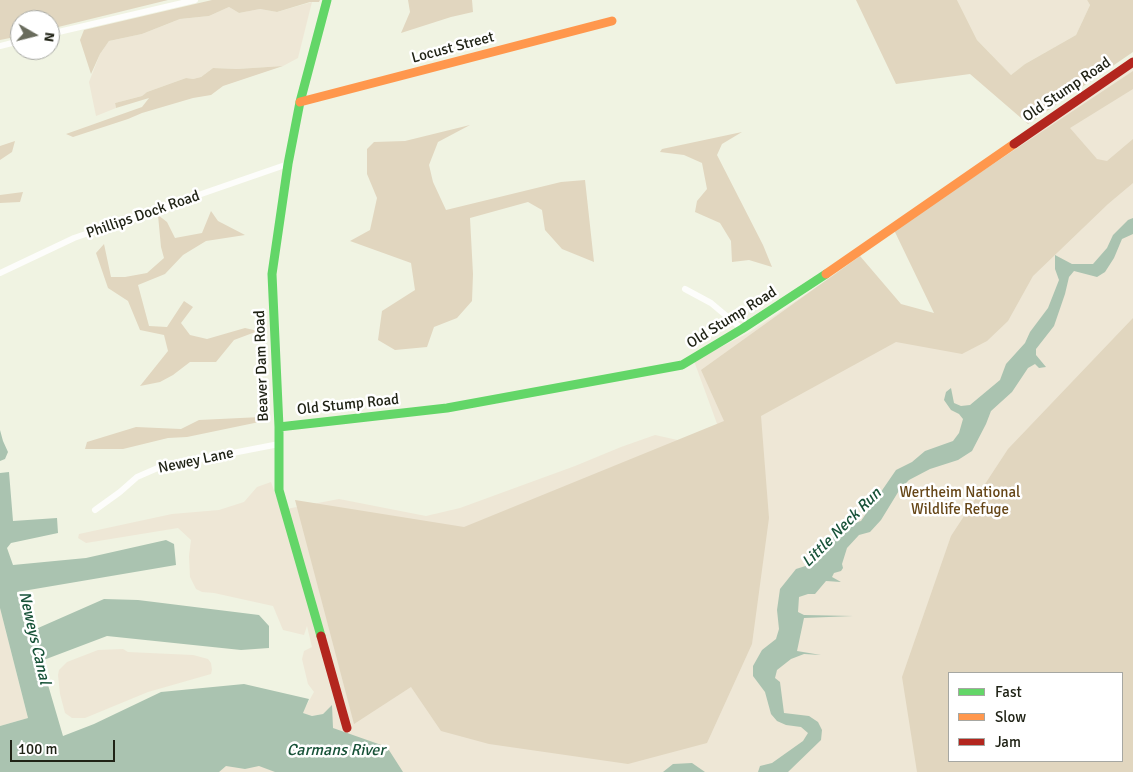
<!DOCTYPE html>
<html>
<head>
<meta charset="utf-8">
<style>
  body { margin:0 }
  #map { position:relative; width:1133px; height:772px; overflow:hidden; background:#f0f3e2; font-family:Signika,sans-serif }
  canvas { display:block }
  .legend { position:absolute; left:948px; top:672px; width:175px; height:90px; box-sizing:border-box; background:#fff; border:1px solid #a6a7a2; margin:0; padding:6px 9px; list-style:none; font-size:15px; color:#202316 }
  .legend li { display:flex; align-items:center; gap:10px; height:25px }
  .legend b { width:25px; border:1px solid #a6a7a2 }
  .north { position:absolute; left:10px; top:10px; width:50px; height:50px; box-sizing:border-box; background:#fff; border:1px solid #a6a7a2; border-radius:50%; rotate:98deg; font-size:14px; font-weight:700; line-height:20px; text-align:center; color:#202316 }
  .north::after { content:''; display:block; margin:auto; width:18px; height:22px; background:#696c5d; clip-path:polygon(50% 0,100% 100%,50% 72%,0 100%) }
  .scale { position:absolute; left:10px; top:740px; width:105px; height:22px; box-sizing:border-box; border:2px solid #202316; border-top:0; padding-left:6px; font-size:15px; line-height:18px; white-space:nowrap; color:#202316; -webkit-text-stroke:4px #fff; paint-order:stroke }
</style>
</head>
<body>
<div id="map">
<canvas width="1133" height="772"></canvas>
<ul class="legend">
<li><b style="height:6px;background:#63d668"></b>Fast</li>
<li><b style="height:6px;background:#ff974d"></b>Slow</li>
<li><b style="height:6px;background:#b3261e"></b>Jam</li>
</ul>
<div class="north">N</div>
<div class="scale">100 m</div>
</div>
<script>
const ctx = document.querySelector('canvas').getContext('2d');
ctx.lineJoin = 'round';
function fillPath(path, color) {
  ctx.fillStyle = color;
  ctx.fill(path, 'evenodd');
}
function shape(rows) {
  const path = new Path2D();
  for (const r of rows) {
    path.moveTo(r[0], r[1]);
    for (let i = 2; i < r.length; i += 2) path.lineTo(r[i], r[i + 1]);
  }
  return path;
}
function trace(path, color, width, dash) {
  ctx.strokeStyle = color;
  ctx.lineWidth = width;
  ctx.lineCap = dash ? 'butt' : 'round';
  ctx.setLineDash(dash || []);
  ctx.stroke(path);
}
function label(font, color, halo, rows, align = 'center') {
  ctx.font = font + ' Signika,sans-serif';
  ctx.lineWidth = 5;
  ctx.setLineDash([]);
  ctx.textBaseline = 'middle';
  ctx.strokeStyle = halo;
  ctx.fillStyle = color;
  for (const [text, x, y, turn = 0] of rows) {
    ctx.save();
    ctx.translate(x, y);
    ctx.rotate((+turn || 0) * Math.PI / 180);
    ctx.textAlign = isNaN(turn) ? turn : align;
    if (halo) ctx.strokeText(text, 0, 0);
    ctx.fillText(text, 0, 0);
    ctx.restore();
  }
}
fillPath(shape([
  [957,0,1087,0,1090,5,1076,35,1025,64,1011,75,977,40],
  [312,2,298,58,283,66,237,69,213,68,201,77,193,79,186,78,147,92,142,96,115,103,116,108,96,116,89,82,100,54,109,41,142,34,180,19,209,16,229,7,239,13,260,9,277,12],
  [1133,62,1133,772,0,772,0,750,310,730,327,710,323,714,312,716,302,713,314,692,308,684,302,659,304,651,312,647,307,626,304,635,283,630,273,606,214,593,202,592,196,589,190,577,189,556,191,540,178,528,86,543,78,538,79,534,172,514,219,510,244,502,257,487,271,482,281,510,339,499,426,516,460,508,575,466,621,447,655,435,727,451,694,361,750,332,858,259,896,342,938,314,937,199],
  [949,673,1122,673,1122,761,949,761],
  [0,608,28,718,0,726],
  [123,649,128,652,193,655,208,659,211,663,212,670,211,674,148,692,85,718,72,718,65,713,60,694,58,675,59,670,67,662,98,650]
]), '#eee7d6');
fillPath(shape([
  [0,0,168,0,50,29,50,20,20,20,20,36,0,40],
  [212,0,320,0,319,2,310,2,277,12,260,9,239,13,229,7,209,16,180,19,142,34,109,41,100,54,91,74,80,40,84,30],
  [408,0,472,0,473,12,451,17,401,33,410,12],
  [856,0,957,0,977,40,1011,75,1025,64,1076,35,1090,5,1087,0,1133,0,1133,52,1028,124,970,74,896,84],
  [283,66,223,86,211,95,193,98,142,113,128,119,73,137,66,134,142,107,149,98,116,108,115,103,142,96,147,92,186,78,193,79,201,77,213,68,237,69],
  [1133,71,1133,89,1070,128,1097,159,1107,161,1133,139,1133,183,1108,204,1033,276,1008,321,987,341,962,354,896,342,761,416,769,518,752,644,707,743,628,764,489,744,441,731,411,687,354,724,295,500,464,527,724,421,701,370,860,256,901,304,934,313,894,230],
  [470,125,438,142,429,165,433,182,446,210,561,182,585,180,594,262,562,249,545,230,542,210,528,202,470,218,473,274,472,301,457,318,434,327,427,347,395,350,378,340,382,311,415,290,411,263,350,241,370,230,377,198,367,174,367,149,374,142,405,141],
  [742,132,722,144,717,155,763,245,772,267,749,260,732,262,731,241,720,223,695,212,697,201,707,189,702,163,684,155,660,152,662,149],
  [15,141,12,152,0,160,0,146],
  [23,192,20,202,0,203,0,195],
  [211,211,218,221,245,235,206,241,183,255,165,274,138,285,149,326,167,327,184,301,193,307,181,323,190,335,207,339,245,328,258,331,234,340,216,362,190,362,173,375,160,382,140,386,168,351,164,335,140,330,128,301,108,288,96,253,104,244,111,277,125,277,147,273,164,258,161,247,158,215,167,222,175,238,202,233],
  [1133,318,1133,772,917,772,902,677,951,536,1008,449],
  [949,673,1122,673,1122,761,949,761],
  [261,417,264,421,187,437,168,438,123,449,85,449,87,442,136,427,181,429,199,420]
]), '#e1d6bf');
fillPath(shape([
  [1133,218,1133,234,1122,239,1114,258,1105,272,1097,277,1074,271,1069,277,1065,294,1054,326,1036,349,1036,355,1046,367,1039,368,1035,364,1028,368,1012,392,991,411,986,424,972,451,958,460,930,469,909,480,900,489,881,520,870,532,859,535,847,548,842,564,843,568,841,571,834,573,832,577,841,582,826,581,815,594,808,594,799,597,798,612,804,615,853,616,804,618,797,651,821,655,804,654,791,659,777,670,775,678,780,682,784,713,809,716,818,722,822,730,821,740,788,772,758,772,760,766,772,763,803,741,808,733,801,727,786,725,777,721,771,714,765,692,753,676,753,666,762,650,776,639,779,629,777,610,780,589,796,569,818,562,839,527,861,521,896,470,912,462,925,451,953,441,959,433,963,419,959,414,951,410,944,400,946,392,951,388,954,403,961,406,970,405,1000,380,1006,364,1025,343,1030,332,1048,308,1059,280,1055,269,1055,255,1072,264,1093,264,1107,248,1113,235,1128,220],
  [0,430,3,441,8,452,5,459,0,461],
  [9,472,13,521,57,518,58,533,11,543,7,548,13,565,86,558,166,540,174,544,176,565,17,592,26,630,29,632,104,599,138,600,259,615,269,626,269,648,241,650,107,636,41,661,63,736,94,724,161,692,244,684,309,699,303,713,312,716,323,714,332,705,333,728,387,747,403,772,275,772,259,766,245,769,226,766,219,772,0,772,0,726,28,718,0,608,0,473],
  [692,763,705,772,663,772,673,764]
]), '#aac3b0');
trace(shape([
  [50,34,195,0],
  [0,46,20,41],
  [0,273,74,238,288,164],
  [685,289,711,303,742,329],
  [95,510,120,492,137,477,160,467,279,444]
]), '#fdfdfb', 6);
trace(shape([
  [279,427,447,408,682,365,742,329,826,274],
  [321,636,279,490,279,427,272,274,288,164,300,102,327,0]
]), '#63d668', 9);
trace(shape([
  [300,102,612,21],
  [826,274,1014,144]
]), '#ff974d', 9);
trace(shape([
  [1014,144,1133,62],
  [321,636,347,728]
]), '#b3261e', 9);
label('15px', '#202316', '#fff', [
  ["Locust Street",453,48,-15],
  ["Old Stump Road",1067,90,-34],
  ["Phillips Dock Road",143,215,-19],
  ["Old Stump Road",732,318,-32],
  ["Beaver Dam Road",262,366,-92],
  ["Old Stump Road",348,405,-6],
  ["Newey Lane",196,461,-12]
]);
label('15px', '#664617', '#fff', [
  ["Wertheim National",960,493],
  ["Wildlife Refuge",960,510]
]);
label('italic 16px', '#175238', '#fff', [
  ["Little Neck Run",842,528,-45],
  ["Neweys Canal",34,638,77],
  ["Carmans River",336,751]
]);
</script>
</body>
</html>
